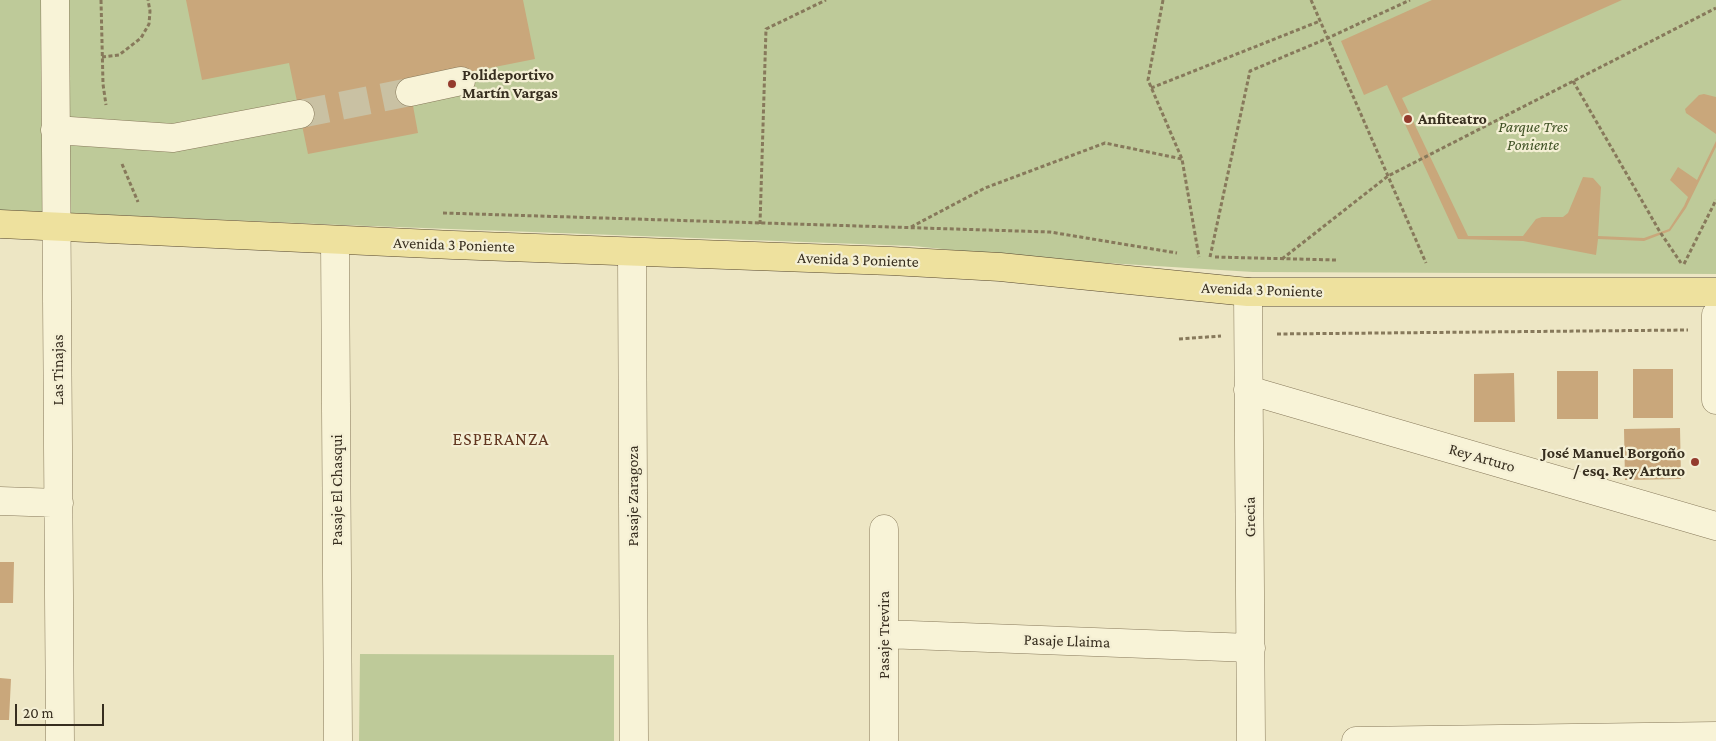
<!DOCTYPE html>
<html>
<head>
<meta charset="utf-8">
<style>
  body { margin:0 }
  #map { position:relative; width:1716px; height:741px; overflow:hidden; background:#ede6c4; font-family:"Crimson Pro",serif }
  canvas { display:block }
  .scale { position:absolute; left:15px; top:704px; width:89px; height:22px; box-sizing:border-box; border:2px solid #372e1f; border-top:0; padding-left:6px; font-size:15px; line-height:18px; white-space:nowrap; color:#372e1f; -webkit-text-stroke:4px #f4efd4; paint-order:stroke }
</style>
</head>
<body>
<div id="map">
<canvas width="1716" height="741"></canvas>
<div class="scale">20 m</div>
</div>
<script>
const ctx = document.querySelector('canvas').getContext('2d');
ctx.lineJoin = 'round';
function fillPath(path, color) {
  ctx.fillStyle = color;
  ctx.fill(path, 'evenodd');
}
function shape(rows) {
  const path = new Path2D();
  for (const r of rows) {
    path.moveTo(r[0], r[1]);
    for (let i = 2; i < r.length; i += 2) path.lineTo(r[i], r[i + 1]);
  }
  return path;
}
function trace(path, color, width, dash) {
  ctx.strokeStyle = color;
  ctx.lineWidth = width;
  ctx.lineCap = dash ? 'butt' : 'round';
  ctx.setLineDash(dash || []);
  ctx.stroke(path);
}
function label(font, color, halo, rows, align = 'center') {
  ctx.font = font + ' "Crimson Pro",serif';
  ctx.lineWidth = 4.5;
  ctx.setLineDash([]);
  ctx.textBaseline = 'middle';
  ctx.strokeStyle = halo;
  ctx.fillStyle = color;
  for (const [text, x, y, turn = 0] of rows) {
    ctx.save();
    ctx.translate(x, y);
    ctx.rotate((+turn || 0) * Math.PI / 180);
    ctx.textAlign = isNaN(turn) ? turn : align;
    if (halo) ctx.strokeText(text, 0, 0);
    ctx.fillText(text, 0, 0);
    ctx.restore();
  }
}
fillPath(shape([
  [0,0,1716,0,1716,274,1253,272,1042,259,913,246,342,225,0,210],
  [360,654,614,655,614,741,359,741]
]), '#beca99');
fillPath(shape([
  [186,0,523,0,535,59,409,84,418,133,308,154,289,63,202,80],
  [1432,0,1622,0,1402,98,1468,236,1523,236,1536,219,1542,217,1563,217,1568,213,1583,177,1593,178,1601,187,1598,236,1644,238,1669,229,1684,206,1688,197,1670,180,1678,167,1697,180,1716,141,1716,147,1686,208,1670,231,1644,241,1598,239,1596,255,1523,241,1458,239,1387,85,1364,95,1341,41],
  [1704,94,1716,97,1716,134,1686,113,1685,109,1699,95],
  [1633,369,1673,369,1673,418,1633,418],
  [1557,371,1598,371,1598,419,1557,419],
  [1514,373,1515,422,1474,422,1474,374],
  [1680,428,1681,479,1625,480,1624,429],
  [0,562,14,562,13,603,0,603],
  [0,678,11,679,9,720,0,720]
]), '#c9a77b');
trace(shape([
  [300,114,410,92]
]), '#c9c1a3', 28, [28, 14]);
const minor = shape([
  [55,0,60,741],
  [410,92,461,81],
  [55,130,173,138,300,114],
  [335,240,338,741],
  [632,252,634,741],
  [1248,292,1251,741],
  [1716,315,1716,400],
  [1248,390,1716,526],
  [0,501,59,503],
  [884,529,884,741],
  [884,634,1251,648],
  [1356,741,1716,736]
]);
const major = shape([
  [0,224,453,245,891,261,1000,267,1248,292,1716,292]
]);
trace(minor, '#87795b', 29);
trace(major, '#55462f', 29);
trace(shape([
  [101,0,103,84,106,105],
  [1163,0,1148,80,1182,159,1199,257],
  [1311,0,1426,263],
  [102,57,119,55,141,38,149,24,150,11,148,0],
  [1573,81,1660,232,1681,263],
  [1151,88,1320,21],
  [122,164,138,202],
  [443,213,1050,232,1177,253],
  [760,224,766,29,826,0],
  [911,227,985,188,1105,143,1182,159],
  [1210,257,1250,71,1328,38,1410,0],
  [1215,257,1336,260],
  [1282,259,1388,176,1716,8],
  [1684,264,1716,200],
  [1277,334,1688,330],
  [1179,339,1221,336]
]), '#87795b', 3, [4, 2.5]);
trace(minor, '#f8f3d7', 28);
trace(major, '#eee19e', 28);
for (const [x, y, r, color] of [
  [452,84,5,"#943b2d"],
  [1408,119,5,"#943b2d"],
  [1695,462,5,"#943b2d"]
]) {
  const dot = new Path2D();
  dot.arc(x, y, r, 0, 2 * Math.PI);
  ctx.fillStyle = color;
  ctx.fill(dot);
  trace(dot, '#f4efd4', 2);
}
label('bold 16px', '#372e1f', '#f4efd4', [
  ["Polideportivo",462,75],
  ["Martín Vargas",462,93],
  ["Anfiteatro",1418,119],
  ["José Manuel Borgoño",1685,453,"right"],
  ["/ esq. Rey Arturo",1685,471,"right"]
], 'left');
label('italic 16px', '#415326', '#f4efd4', [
  ["Parque Tres",1533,127],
  ["Poniente",1533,145]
]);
label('16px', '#372e1f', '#f4efd4', [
  ["Avenida 3 Poniente",454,245,2],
  ["Avenida 3 Poniente",858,260,2],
  ["Avenida 3 Poniente",1262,290,2],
  ["Las Tinajas",58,370,-90],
  ["Rey Arturo",1482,458,16],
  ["Pasaje El Chasqui",337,490,-90],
  ["Pasaje Zaragoza",633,496,-90],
  ["Grecia",1250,517,-91],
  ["Pasaje Trevira",884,635,-90],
  ["Pasaje Llaima",1067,641,2]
]);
ctx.letterSpacing = '1px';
label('18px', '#623720', '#f4efd4', [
  ["ESPERANZA",501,439]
]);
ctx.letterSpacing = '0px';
</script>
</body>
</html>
